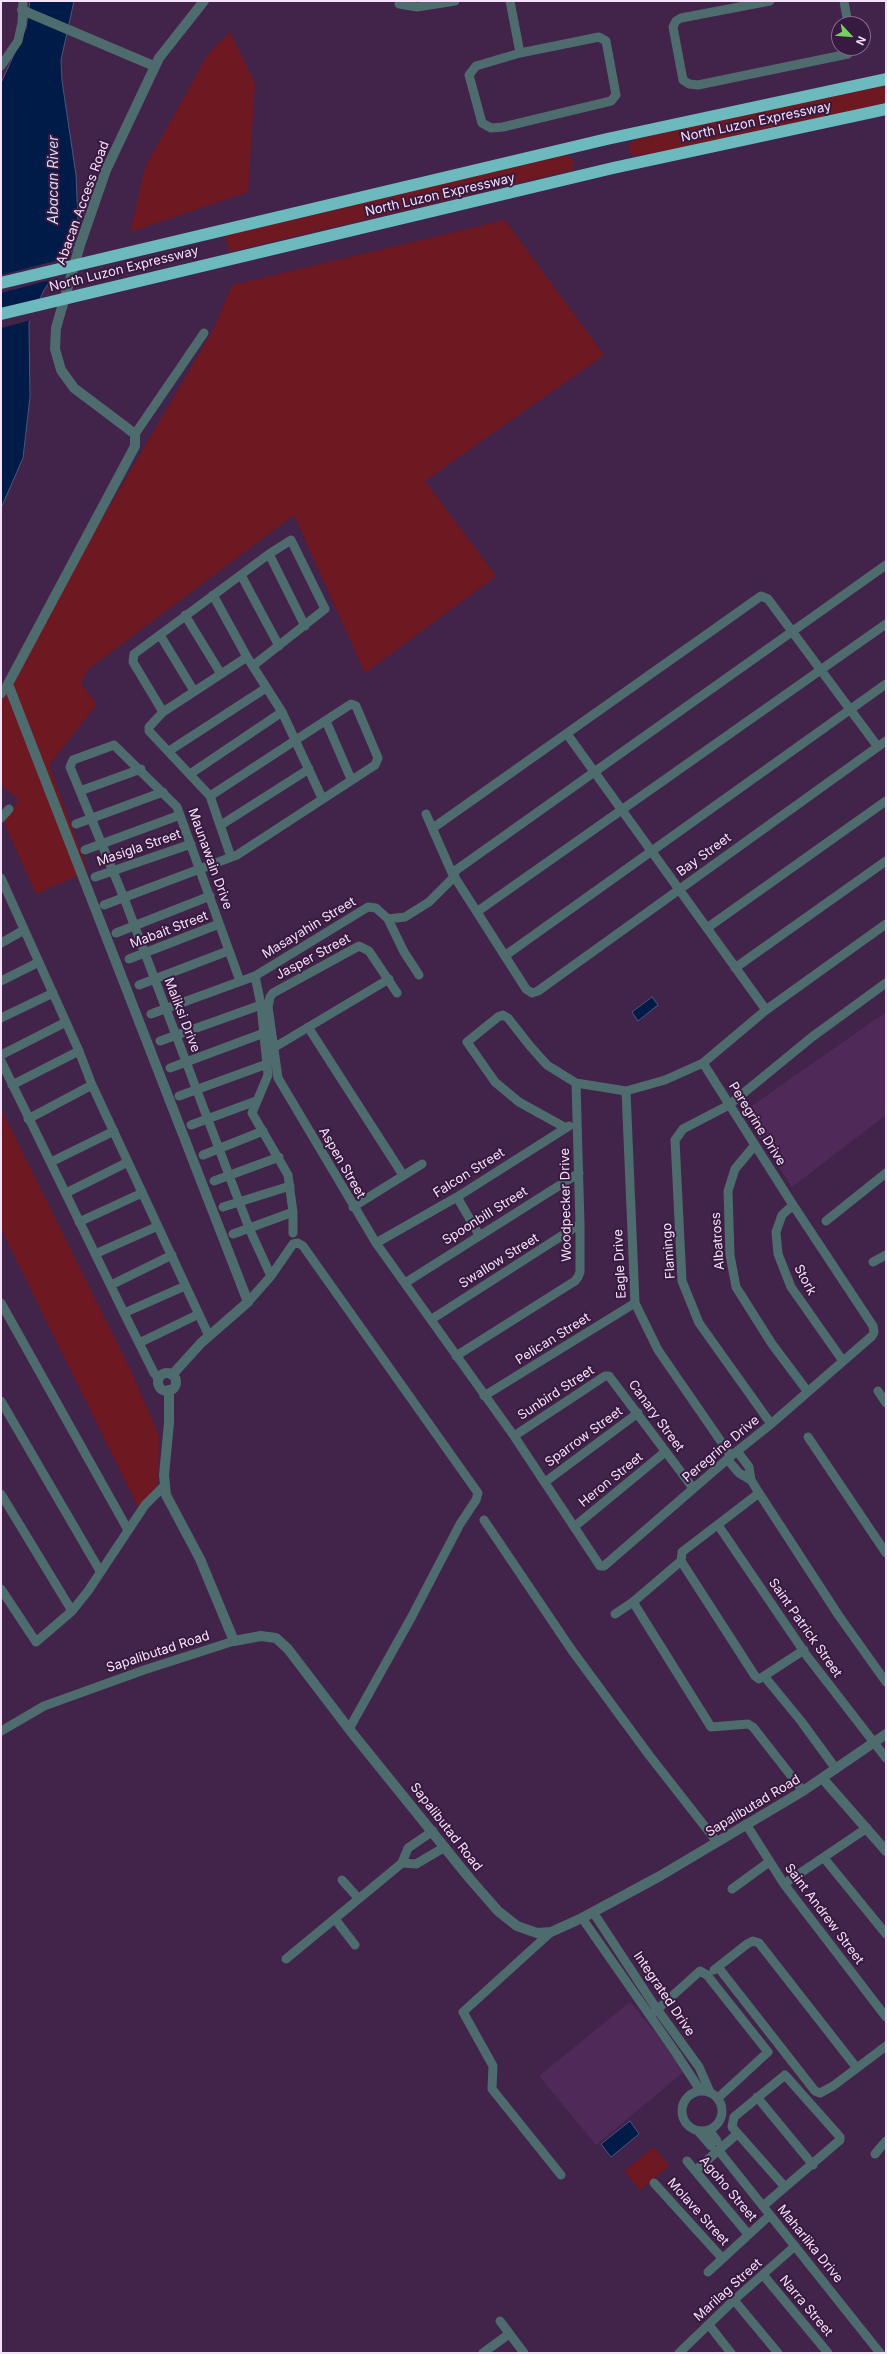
<!DOCTYPE html>
<html>
<head>
<meta charset="utf-8">
<style>
  body { margin:0 }
  #map { position:relative; width:887px; height:2354px; overflow:hidden; background:#42234a; font-family:Inter,sans-serif }
  canvas { display:block }
  .frame { position:absolute; inset:0; border:2px solid #f5e2fa; pointer-events:none }
  .north { position:absolute; left:831px; top:16px; width:40px; height:40px; box-sizing:border-box; background:#38193f; border:1px solid #84698a; border-radius:50%; rotate:116deg; font-size:11px; font-weight:700; line-height:16px; text-align:center; color:#f5e2fa }
  .north::after { content:''; display:block; margin:auto; width:14px; height:18px; background:#74d25c; clip-path:polygon(50% 0,100% 100%,50% 72%,0 100%) }
</style>
</head>
<body>
<div id="map">
<canvas width="887" height="2354"></canvas>
<div class="frame"></div>
<div class="north">N</div>
</div>
<script>
const ctx = document.querySelector('canvas').getContext('2d');
ctx.lineJoin = 'round';
function fillPath(path, color) {
  ctx.fillStyle = color;
  ctx.fill(path, 'evenodd');
}
function shape(rows) {
  const path = new Path2D();
  for (const r of rows) {
    if (r.length === 3) {
      path.moveTo(r[0] + r[2], r[1]);
      path.arc(r[0], r[1], r[2], 0, 2 * Math.PI);
      continue;
    }
    path.moveTo(r[0], r[1]);
    for (let i = 2; i < r.length; i += 2) path.lineTo(r[i], r[i + 1]);
  }
  return path;
}
function trace(path, color, width, dash) {
  ctx.strokeStyle = color;
  ctx.lineWidth = width;
  ctx.lineCap = dash ? 'butt' : 'round';
  ctx.setLineDash(dash || []);
  ctx.stroke(path);
}
function label(font, color, halo, rows, align = 'center') {
  ctx.font = font + ' Inter,sans-serif';
  ctx.lineWidth = 4;
  ctx.setLineDash([]);
  ctx.textBaseline = 'middle';
  ctx.strokeStyle = halo;
  ctx.fillStyle = color;
  for (const [text, x, y, turn = 0] of rows) {
    ctx.save();
    ctx.translate(x, y);
    ctx.rotate((+turn || 0) * Math.PI / 180);
    ctx.textAlign = isNaN(turn) ? turn : align;
    if (halo) ctx.strokeText(text, 0, 0);
    ctx.fillText(text, 0, 0);
    ctx.restore();
  }
}
fillPath(shape([
  [886,1012,886,1115,792,1187,743,1112],
  [630,2002,686,2070,596,2145,539,2076]
]), '#4f2a58');
fillPath(shape([
  [230,32,255,83,248,192,130,232,145,167,208,54],
  [886,84,886,103,644,155,633,155,628,150,631,142,635,139],
  [564,154,573,159,573,169,569,171,229,252,225,235],
  [505,220,604,355,425,481,496,576,365,673,294,515,87,670,81,684,97,704,49,765,88,871,36,894,3,820,19,800,1,785,1,691,213,330,232,285],
  [1,1109,129,1367,159,1435,158,1484,139,1509,1,1229],
  [654,2147,669,2166,640,2190,624,2171]
]), '#6e1822');
const water = shape([
  [30,1,74,1,61,60,62,81,76,175,78,220,73,249,44,290,29,323,30,397,23,458,1,508,1,83,26,28,30,1],
  [652,997,658,1005,638,1021,632,1012,652,997],
  [630,2121,639,2134,611,2157,601,2144,630,2121]
]);
fillPath(water, '#011b48');
trace(water, '#4a577d', 1);
fillPath(shape([
  [70,257,54,279,1,293,1,275],
  [42,299,32,320,1,328,1,310]
]), '#42234a');
trace(shape([
  [510,1,520,53],
  [770,1,681,18,676,21,673,27,683,80,689,84,698,85,848,54,850,48],
  [844,1,848,24],
  [399,4,417,7,455,1],
  [599,37,606,41,616,95,611,101,503,127,491,128,482,123,469,75,476,66,520,53,599,37],
  [1,66,18,41,22,23,23,1],
  [135,434,204,333],
  [269,554,305,626],
  [241,575,279,646],
  [213,595,247,657,282,712,322,798],
  [185,615,221,674],
  [160,635,194,691],
  [1,694,8,684],
  [163,712,133,662,134,654,269,554,291,540,325,609,254,665],
  [326,721,351,779],
  [567,734,766,1010],
  [169,751,266,688],
  [190,774,282,712],
  [80,791,141,769],
  [426,814,452,873,526,989,532,993,538,991,886,741],
  [1,818,9,809],
  [76,824,163,792],
  [221,825,309,769],
  [433,828,761,596,768,599,878,747],
  [85,850,180,815],
  [231,857,210,796,149,731,149,727,163,712,247,657],
  [452,873,886,565],
  [95,877,191,844],
  [1,878,79,1051,92,1085,209,1336],
  [104,905,237,855,375,765,378,758,356,706,351,704,210,796],
  [478,911,886,624],
  [388,919,404,952,419,975],
  [707,928,886,801],
  [116,933,210,896],
  [1,943,24,930],
  [506,955,886,684],
  [129,959,219,924],
  [735,968,886,861],
  [255,976,261,1005,268,1075,252,1113,288,1175,293,1212,293,1233],
  [1,981,39,962],
  [240,981,177,807,114,745,73,760,70,767,124,898,249,1228,271,1276],
  [139,985,228,951],
  [397,993,369,951,359,946,273,993,270,997,268,1007,278,1078,376,1243,514,1436,600,1566,604,1566,731,1456,771,1424,872,1336,874,1332,873,1326,793,1205,703,1063],
  [151,1014,255,976,368,907,376,908,388,919,405,917,429,902,455,876],
  [1,1018,53,993],
  [308,1027,403,1175],
  [160,1041,261,1005],
  [275,1047,389,979],
  [1,1055,66,1022],
  [1,1061,124,1313,154,1373,159,1379],
  [170,1068,264,1033],
  [12,1085,79,1051],
  [626,1091,635,1303,658,1350,731,1456],
  [179,1096,267,1064],
  [28,1119,92,1085],
  [191,1125,256,1101],
  [566,1128,519,1102,495,1082,467,1042,498,1017,503,1015,508,1018,530,1046,547,1065,576,1083,626,1091,665,1080,703,1063,766,1010,886,924],
  [755,1145,735,1169,728,1191,730,1255,736,1287,772,1344,808,1392],
  [203,1155,263,1131],
  [51,1162,114,1131],
  [214,1181,279,1157],
  [66,1193,128,1162],
  [457,1197,479,1235],
  [793,1205,782,1215,776,1232,778,1254,791,1287,843,1361],
  [223,1207,290,1186],
  [353,1207,422,1164],
  [826,1221,886,1173],
  [79,1222,142,1193],
  [233,1234,293,1212],
  [376,1243,457,1197,569,1126],
  [95,1254,158,1226],
  [873,1262,886,1255],
  [405,1283,579,1173],
  [111,1285,172,1255],
  [248,1302,271,1276,293,1244,298,1243,303,1246,478,1493,476,1500,460,1524,411,1618,349,1729],
  [1,1303,128,1530],
  [124,1313,185,1286],
  [432,1319,580,1224],
  [139,1343,199,1314],
  [456,1356,575,1281,578,1277,580,1272,580,1224,576,1083],
  [878,1391,886,1403],
  [484,1396,635,1303],
  [1,1401,100,1571],
  [771,1424,699,1323,682,1281,675,1140,683,1129,729,1105,812,1037,886,983],
  [514,1436,605,1376,609,1376,693,1488],
  [808,1437,886,1553],
  [737,1451,749,1467,751,1480,759,1493,839,1616,886,1682],
  [727,1459,739,1473,751,1480],
  [545,1482,638,1413],
  [759,1493,682,1552,681,1561,755,1676,759,1679,764,1676,804,1650],
  [1,1494,72,1611],
  [484,1520,571,1649,649,1755,717,1842],
  [718,1525,807,1656,886,1758],
  [574,1527,665,1452],
  [681,1561,633,1602,711,1727,748,1724,753,1727,803,1791],
  [1,1589,36,1642,72,1611,88,1591,145,1505,164,1486],
  [615,1614,633,1602],
  [764,1676,801,1721,836,1769],
  [1,1731,44,1706,144,1670,234,1641],
  [746,1824,784,1884,886,2017],
  [824,1858,886,1934],
  [402,1863,416,1864,445,1847],
  [342,1880,359,1899],
  [784,1884,867,1828],
  [732,1889,769,1862],
  [593,1912,654,2005,699,2067,710,2092],
  [582,1918,676,2053,700,2090],
  [335,1919,355,1945],
  [551,1932,463,2012,493,2066,492,2089,561,2175],
  [286,1959,402,1863,408,1848,433,1831],
  [718,1967,815,2091,820,2093,833,2086,886,2046],
  [714,1970,747,1944,753,1941,759,1943,856,2067],
  [650,2016,700,1971,707,1975,768,2052,718,2098],
  [702,2111,20],
  [757,2097,813,2165],
  [709,2130,717,2141],
  [698,2131,711,2146],
  [719,2151,880,2353],
  [875,2154,886,2141],
  [687,2161,748,2234],
  [696,2170,737,2134],
  [654,2183,722,2258],
  [763,2206,840,2140,840,2137,785,2075,734,2117,732,2127,785,2187],
  [708,2272,770,2215],
  [764,2276,828,2353],
  [734,2300,778,2353],
  [500,2321,524,2353],
  [709,2325,731,2353],
  [483,2353,509,2334],
  [679,2353,734,2300,795,2246]
]), '#4e6b6d', 9);
trace(shape([
  [22,10,154,66],
  [167,1382,9],
  [172,1375,201,1343,248,1302,8,684,135,446,135,434,74,388,61,370,55,349,56,328,80,245,106,170,159,58,204,1],
  [169,1390,169,1423,164,1475,166,1495,200,1559,234,1641,261,1636,276,1638,288,1649,349,1729,470,1879,498,1911,517,1926,537,1933,551,1932,582,1918,660,1876,803,1791,886,1734],
  [823,1779,886,1851]
]), '#4e6b6d', 10);
trace(shape([
  [1,283,607,139,886,79],
  [1,314,613,168,886,109]
]), '#6cbabe', 12);
label('13px', '#f5e2fa', '#38193f', [
  ["North Luzon Expressway",756,122,-12],
  ["North Luzon Expressway",440,195,-13],
  ["Abacan Access Road",83,203,-70],
  ["North Luzon Expressway",124,269,-14],
  ["Masigla Street",139,848,-19],
  ["Bay Street",704,855,-36],
  ["Maunawain Drive",210,859,70],
  ["Masayahin Street",309,928,-31],
  ["Mabait Street",169,930,-21],
  ["Jasper Street",313,957,-28],
  ["Maliksi Drive",182,1015,69],
  ["Peregrine Drive",757,1124,58],
  ["Aspen Street",342,1163,60],
  ["Falcon Street",469,1173,-32],
  ["Woodpecker Drive",566,1205,-91],
  ["Spoonbill Street",485,1216,-32],
  ["Albatross",718,1241,-94],
  ["Flamingo",669,1251,-94],
  ["Swallow Street",499,1261,-32],
  ["Eagle Drive",620,1264,-93],
  ["Stork",805,1280,62],
  ["Pelican Street",553,1339,-32],
  ["Sunbird Street",556,1393,-33],
  ["Canary Street",656,1416,54],
  ["Sparrow Street",584,1437,-36],
  ["Peregrine Drive",721,1449,-40],
  ["Heron Street",611,1480,-39],
  ["Saint Patrick Street",805,1628,55],
  ["Sapalibutad Road",158,1652,-18],
  ["Sapalibutad Road",753,1806,-31],
  ["Sapalibutad Road",446,1827,52],
  ["Saint Andrew Street",824,1914,53],
  ["Integrated Drive",664,1994,56],
  ["Agoho Street",728,2189,50],
  ["Molave Street",698,2212,48],
  ["Maharlika Drive",810,2244,51],
  ["Marilag Street",728,2290,-42],
  ["Narra Street",806,2306,50]
]);
label('italic 14px', '#cfdef6', '#38193f', [
  ["Abacan River",54,180,-90]
]);
</script>
</body>
</html>
